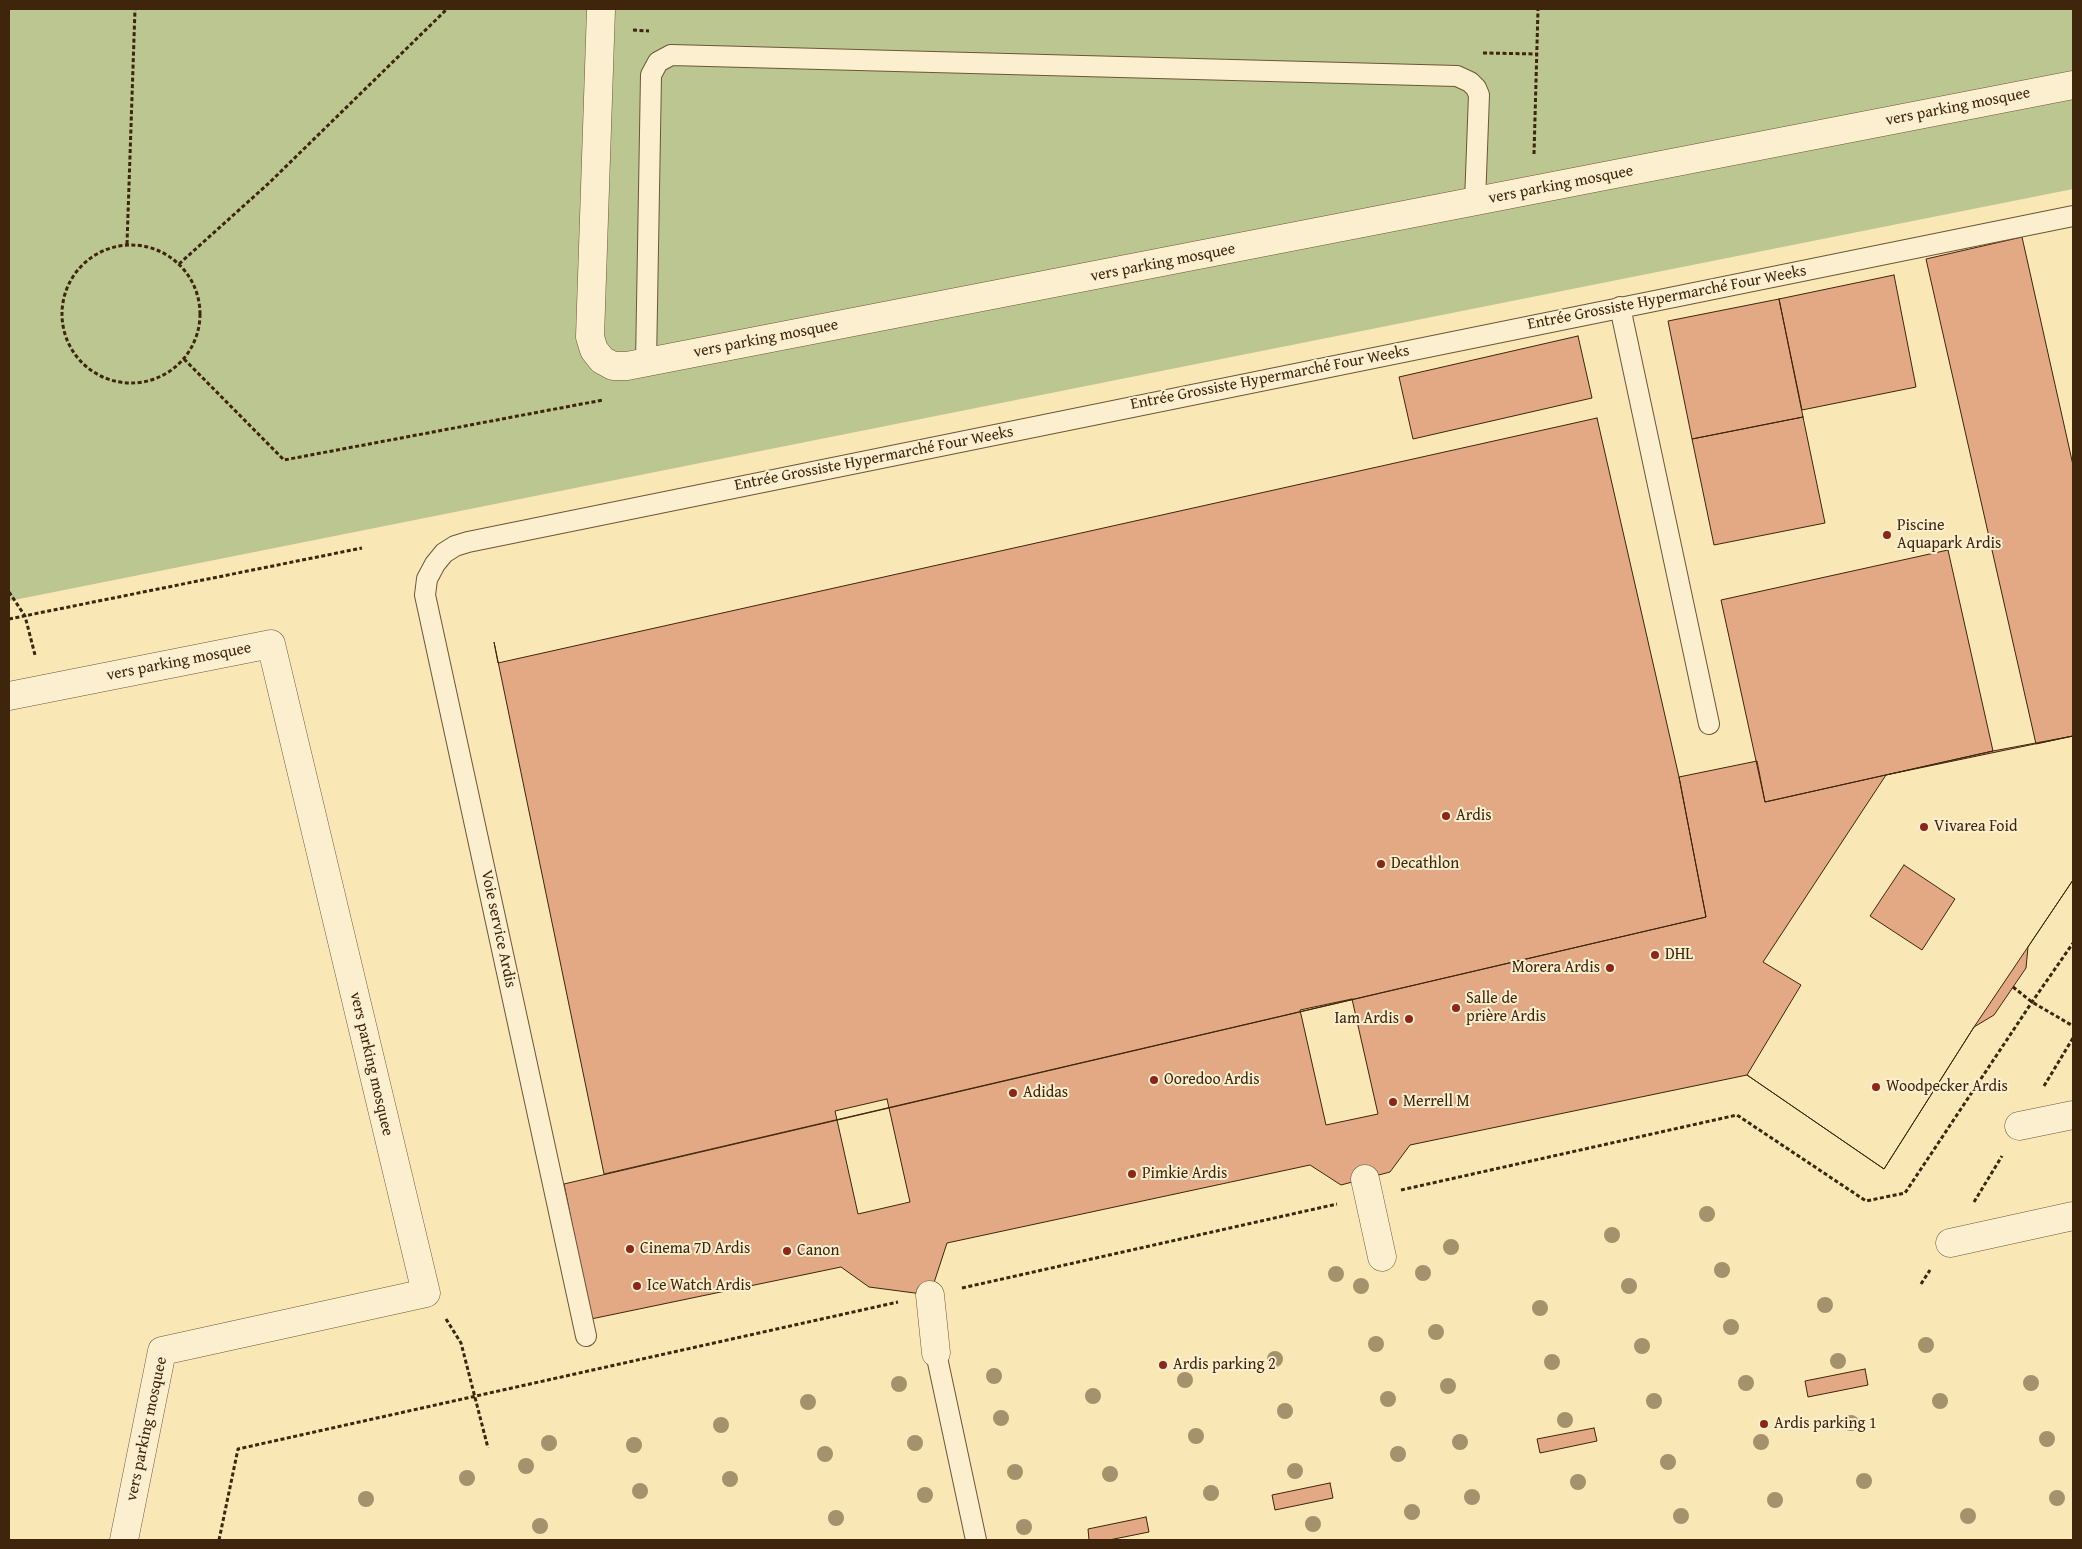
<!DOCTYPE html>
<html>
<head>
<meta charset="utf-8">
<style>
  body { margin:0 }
  #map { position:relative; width:2082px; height:1549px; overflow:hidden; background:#f9e7b6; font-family:"Gentium Book Plus",serif }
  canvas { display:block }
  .frame { position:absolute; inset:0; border:10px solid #3e250c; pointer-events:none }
</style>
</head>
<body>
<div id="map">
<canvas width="2082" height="1549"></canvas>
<div class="frame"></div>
</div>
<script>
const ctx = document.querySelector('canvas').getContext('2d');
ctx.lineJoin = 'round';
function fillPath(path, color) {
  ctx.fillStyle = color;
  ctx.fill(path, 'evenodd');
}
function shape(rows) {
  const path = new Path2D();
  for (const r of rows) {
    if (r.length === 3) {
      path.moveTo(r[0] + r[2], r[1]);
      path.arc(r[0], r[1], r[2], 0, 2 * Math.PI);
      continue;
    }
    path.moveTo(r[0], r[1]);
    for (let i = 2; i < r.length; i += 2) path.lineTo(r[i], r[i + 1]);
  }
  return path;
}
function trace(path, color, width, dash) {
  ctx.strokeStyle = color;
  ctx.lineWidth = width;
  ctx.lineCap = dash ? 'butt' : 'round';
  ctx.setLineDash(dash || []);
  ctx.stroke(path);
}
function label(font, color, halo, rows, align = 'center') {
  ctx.font = font + ' "Gentium Book Plus",serif';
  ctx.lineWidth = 4;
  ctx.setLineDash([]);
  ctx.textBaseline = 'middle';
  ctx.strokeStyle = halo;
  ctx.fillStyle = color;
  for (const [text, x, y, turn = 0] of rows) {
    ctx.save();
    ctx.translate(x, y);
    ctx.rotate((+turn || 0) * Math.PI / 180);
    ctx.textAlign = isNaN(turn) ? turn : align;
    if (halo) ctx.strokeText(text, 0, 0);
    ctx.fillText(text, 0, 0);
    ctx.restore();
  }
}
fillPath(shape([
  [9,9,2073,9,2073,189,9,601]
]), '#bbc690');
const building = shape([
  [2022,237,2073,465,2073,736,2036,744,1926,259,2022,237],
  [1894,275,1916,387,1802,410,1779,299,1894,275],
  [1779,299,1803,417,1692,439,1668,321,1779,299],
  [1578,336,1592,398,1413,439,1399,377,1578,336],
  [1803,417,1825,523,1714,545,1692,439,1803,417],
  [1597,418,1679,777,1706,917,604,1174,494,642,498,663,1597,418],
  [1948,550,1993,751,1765,802,1721,600,1948,550],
  [2073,736,2073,880,1974,1027,1884,1169,1747,1075,1801,985,1763,962,1886,775,2073,736],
  [1904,865,1955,899,1922,950,1870,916,1904,865],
  [2073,736,2073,880,2028,947,2026,968,1994,1015,1974,1027,1884,1169,1747,1075,1410,1145,1390,1172,1341,1185,1310,1165,947,1243,930,1295,869,1287,841,1267,591,1319,564,1184,1706,917,1679,777,1757,761,1765,802,1993,751,2073,736],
  [1352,999,1378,1114,1326,1125,1300,1010,1352,999],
  [887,1099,910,1202,858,1214,835,1111,887,1099],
  [1865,1369,1868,1385,1808,1397,1805,1381,1865,1369],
  [1594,1428,1597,1441,1540,1453,1537,1439,1594,1428],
  [1330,1483,1333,1498,1275,1510,1272,1495,1330,1483],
  [1146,1517,1149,1532,1109,1540,1089,1540,1088,1529,1146,1517]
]);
fillPath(building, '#e3a884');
trace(building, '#3e250c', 1);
const lane = shape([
  [1620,307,1709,724],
  [646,363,651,75,658,62,671,55,1457,76,1470,82,1476,88,1479,95,1475,202],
  [586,1336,425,595,427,579,435,564,444,553,455,546,468,542,2073,216],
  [936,1353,976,1540]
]);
const street = shape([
  [601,9,590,337,594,350,602,360,613,366,627,366,2073,85],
  [9,696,271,644,426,1293,162,1351,124,1540],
  [2019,1126,2073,1115],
  [1365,1179,1382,1257],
  [1950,1243,2073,1216],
  [930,1295,936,1353]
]);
trace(lane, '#6d5636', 22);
trace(street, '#6d5636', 29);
trace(shape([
  [633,30,649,31],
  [1483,53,1537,54],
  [1534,154,1538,9],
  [127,244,135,9],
  [131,314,69],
  [179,264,269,183,447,9],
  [184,359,284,460,603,400],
  [9,592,25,616,35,655],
  [9,619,362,548],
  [2013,987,2032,1002,2073,1026],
  [2044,1086,2073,1038],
  [1401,1190,1737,1115,1866,1201,1905,1193,2032,1002,2073,943],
  [1974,1202,2002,1156],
  [1921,1284,1930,1270],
  [962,1288,1337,1204],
  [446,1319,461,1343,488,1448],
  [219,1540,238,1449,898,1302]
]), '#3e250c', 3, [4, 2.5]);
trace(lane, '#fbefd0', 20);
trace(street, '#fbefd0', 28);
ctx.fillStyle = '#a3926b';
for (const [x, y] of [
  [1707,1214],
  [1612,1235],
  [1451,1247],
  [1722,1270],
  [1423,1273],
  [1336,1274],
  [1361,1286],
  [1629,1286],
  [1825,1305],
  [1540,1308],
  [1731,1327],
  [1436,1332],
  [1376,1344],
  [1926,1345],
  [1642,1346],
  [1275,1359],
  [1838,1361],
  [1552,1362],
  [994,1376],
  [1185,1380],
  [1746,1383],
  [2031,1383],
  [899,1384],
  [1448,1386],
  [1093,1396],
  [1388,1399],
  [1654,1401],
  [1940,1401],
  [808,1402],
  [1285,1411],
  [1001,1418],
  [1565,1420],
  [1851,1423],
  [721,1425],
  [1196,1436],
  [2047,1439],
  [1460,1442],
  [1761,1442],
  [549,1443],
  [915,1443],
  [634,1445],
  [825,1454],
  [1398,1454],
  [1668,1462],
  [526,1466],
  [1295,1471],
  [1015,1472],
  [1110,1474],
  [467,1478],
  [730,1479],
  [1864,1481],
  [1578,1482],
  [640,1491],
  [1211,1493],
  [925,1495],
  [1472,1497],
  [2057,1498],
  [366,1499],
  [1775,1500],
  [1412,1512],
  [1681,1516],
  [1968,1516],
  [836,1518],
  [1313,1524],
  [540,1526],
  [1024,1527]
]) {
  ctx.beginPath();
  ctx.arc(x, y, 8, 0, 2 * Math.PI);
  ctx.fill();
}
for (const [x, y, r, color] of [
  [1887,535,5,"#8f2418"],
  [1446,816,5,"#8f2418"],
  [1924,827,5,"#8f2418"],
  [1381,864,5,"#8f2418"],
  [1655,955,5,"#8f2418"],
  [1610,968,5,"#8f2418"],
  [1456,1008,5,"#8f2418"],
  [1409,1019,5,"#8f2418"],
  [1154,1080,5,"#8f2418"],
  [1876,1087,5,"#8f2418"],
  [1013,1093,5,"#8f2418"],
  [1393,1102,5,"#8f2418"],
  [1132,1174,5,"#8f2418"],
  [630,1249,5,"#8f2418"],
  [787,1251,5,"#8f2418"],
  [637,1286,5,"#8f2418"],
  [1163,1365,5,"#8f2418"],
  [1764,1424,5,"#8f2418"]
]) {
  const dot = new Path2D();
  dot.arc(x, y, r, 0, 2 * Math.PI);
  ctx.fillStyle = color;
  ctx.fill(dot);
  trace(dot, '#fbefd0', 2);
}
label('16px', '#3e250c', '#fbefd0', [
  ["vers parking mosquee",1958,107,-11],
  ["vers parking mosquee",1561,185,-11],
  ["vers parking mosquee",1163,263,-11],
  ["Entrée Grossiste Hypermarché Four Weeks",1667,298,-11],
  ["vers parking mosquee",766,339,-11],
  ["Entrée Grossiste Hypermarché Four Weeks",1270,378,-11],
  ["Entrée Grossiste Hypermarché Four Weeks",874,459,-11],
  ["vers parking mosquee",179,662,-11],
  ["Voie service Ardis",498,929,78],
  ["vers parking mosquee",371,1064,77],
  ["vers parking mosquee",147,1429,-78]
]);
label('16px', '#3e250c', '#fbefd0', [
  ["Piscine",1897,526],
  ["Aquapark Ardis",1897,544],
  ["Ardis",1456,816],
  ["Vivarea Foid",1934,827],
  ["Decathlon",1391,864],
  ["DHL",1665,955],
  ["Morera Ardis",1600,968,"right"],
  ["Salle de",1466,999],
  ["prière Ardis",1466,1017],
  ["Iam Ardis",1399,1019,"right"],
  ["Ooredoo Ardis",1164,1080],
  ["Woodpecker Ardis",1886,1087],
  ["Adidas",1023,1093],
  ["Merrell M",1403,1102],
  ["Pimkie Ardis",1142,1174],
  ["Cinema 7D Ardis",640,1249],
  ["Canon",797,1251],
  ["Ice Watch Ardis",647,1286],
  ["Ardis parking 2",1173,1365],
  ["Ardis parking 1",1774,1424]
], 'left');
</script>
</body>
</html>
